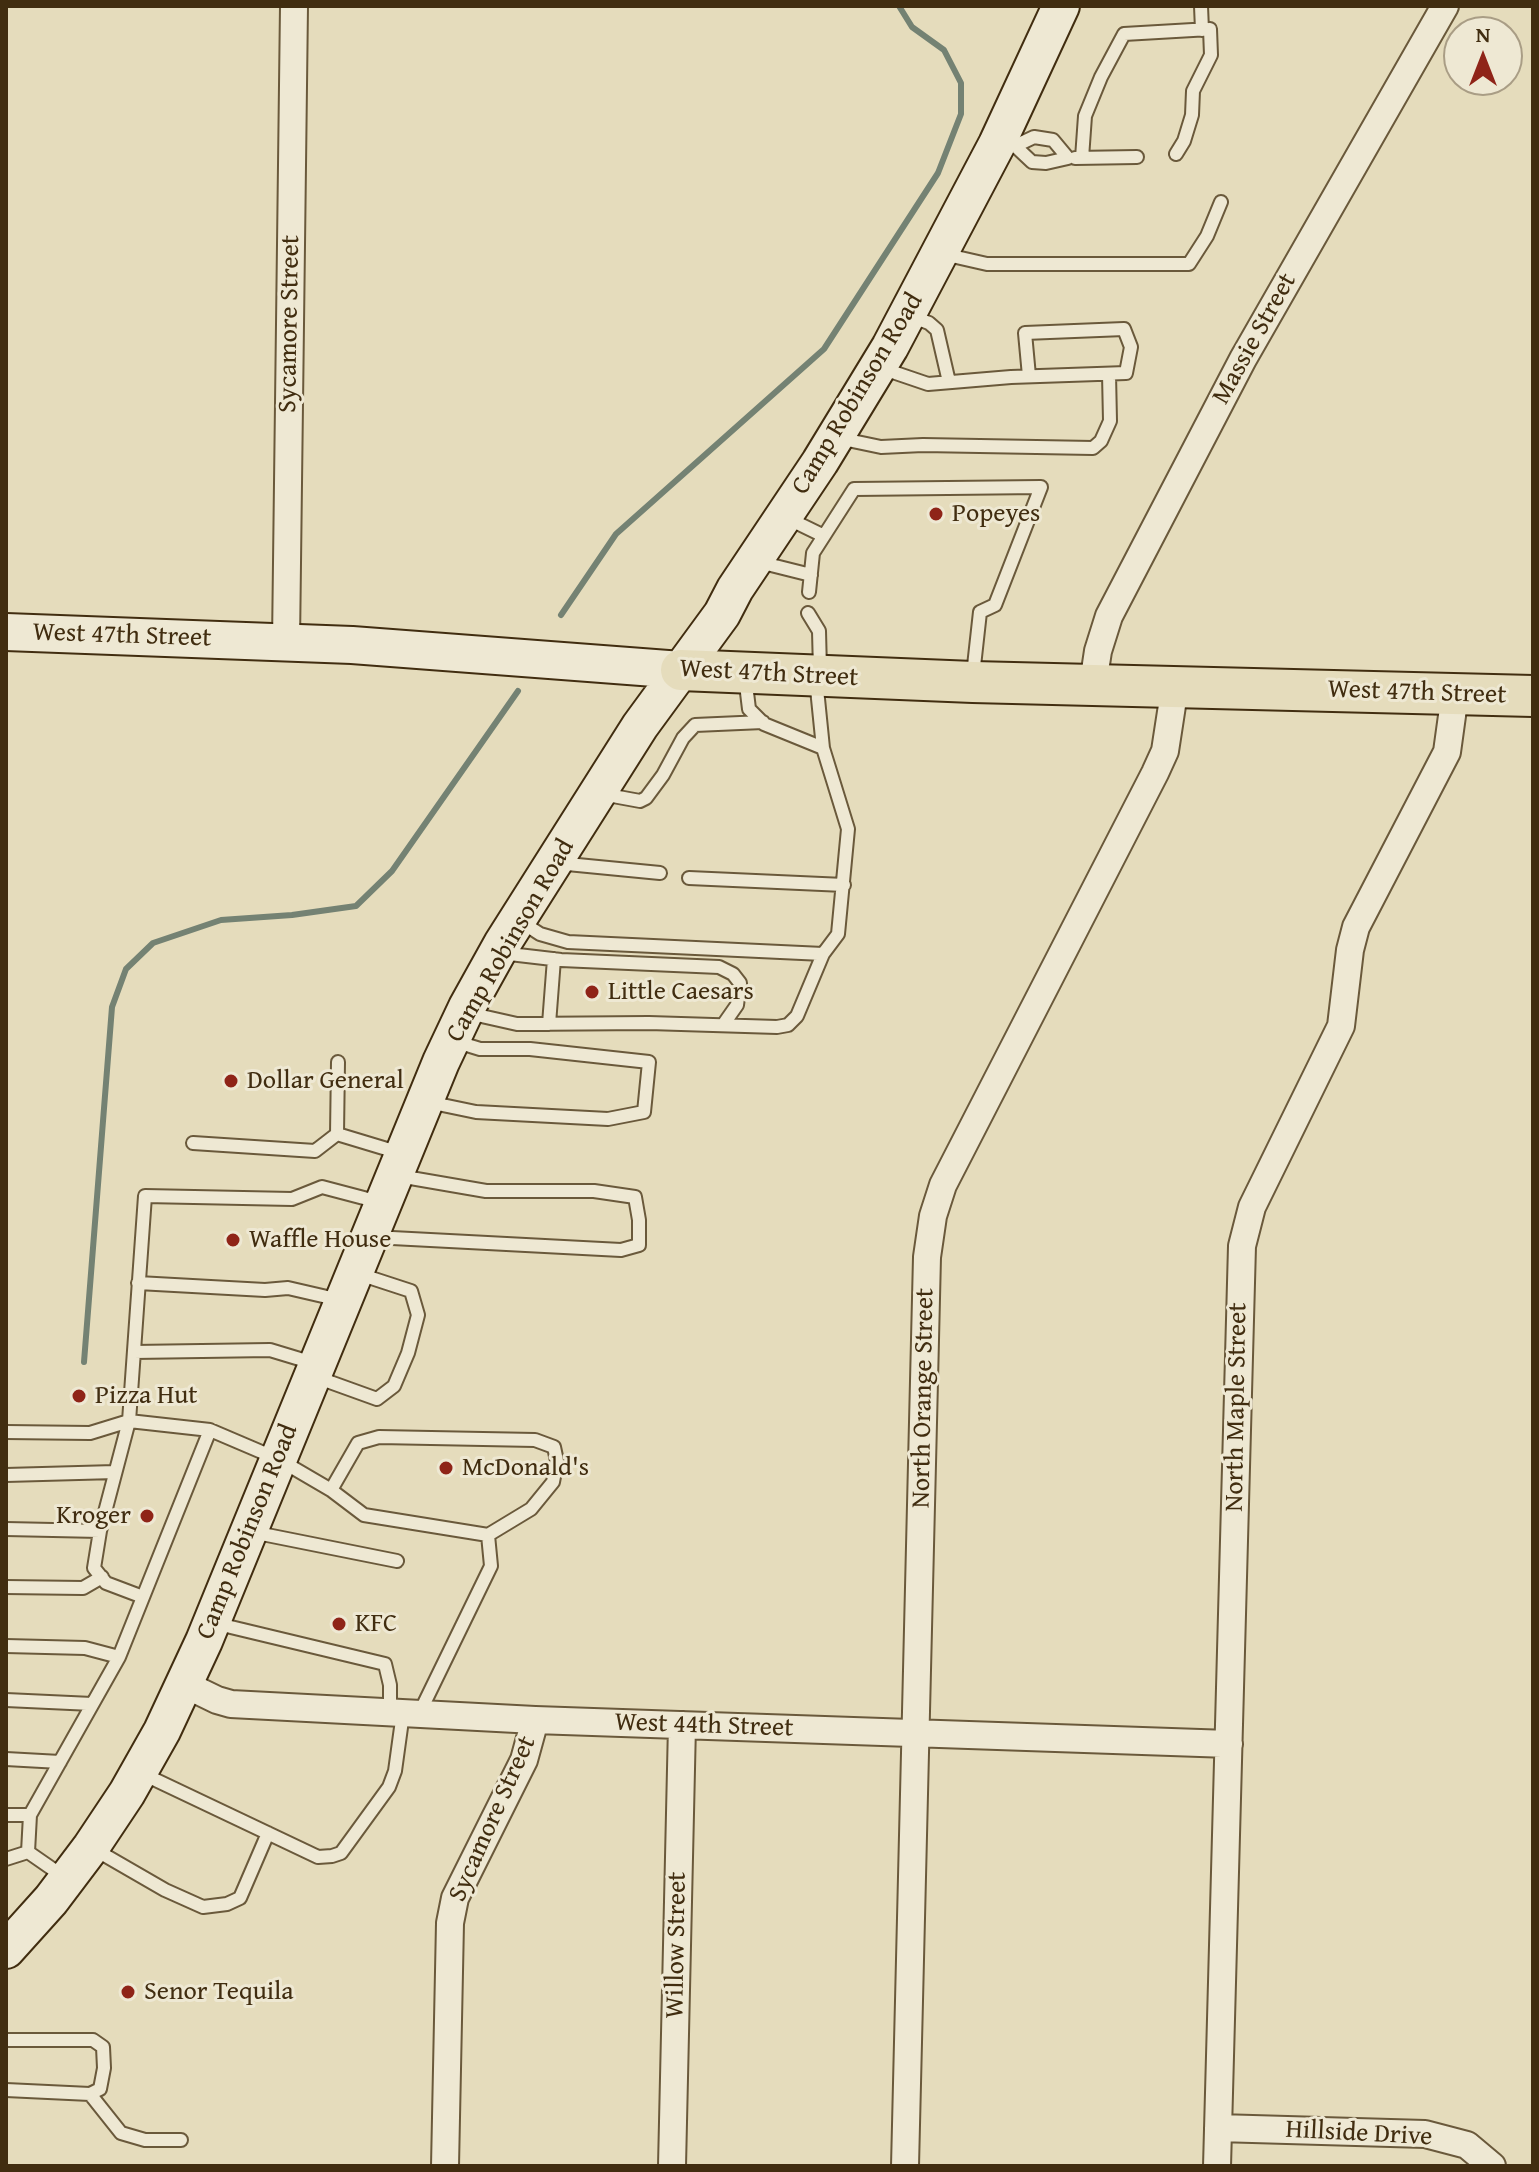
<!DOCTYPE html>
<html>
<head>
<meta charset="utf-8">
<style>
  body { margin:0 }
  #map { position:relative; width:1539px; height:2172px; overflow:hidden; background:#e5dcbc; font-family:"Gentium Book Plus",serif }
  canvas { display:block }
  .frame { position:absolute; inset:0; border:8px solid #412d10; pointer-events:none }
  .north { position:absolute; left:1443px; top:16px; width:80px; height:80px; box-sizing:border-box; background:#eee8d3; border:2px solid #a99d85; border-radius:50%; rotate:0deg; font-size:22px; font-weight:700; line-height:32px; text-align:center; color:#412d10 }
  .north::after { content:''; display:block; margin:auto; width:28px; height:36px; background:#8f2418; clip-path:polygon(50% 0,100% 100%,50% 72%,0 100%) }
</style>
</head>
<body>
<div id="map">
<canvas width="1539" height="2172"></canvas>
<div class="frame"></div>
<div class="north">N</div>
</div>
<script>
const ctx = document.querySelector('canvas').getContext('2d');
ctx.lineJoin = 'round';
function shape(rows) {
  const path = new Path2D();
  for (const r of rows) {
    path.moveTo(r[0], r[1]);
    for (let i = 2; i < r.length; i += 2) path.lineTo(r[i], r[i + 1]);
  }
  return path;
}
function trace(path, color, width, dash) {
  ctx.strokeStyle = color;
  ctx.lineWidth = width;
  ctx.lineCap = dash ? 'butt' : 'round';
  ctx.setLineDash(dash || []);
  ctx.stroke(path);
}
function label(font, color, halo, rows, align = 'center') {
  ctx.font = font + ' "Gentium Book Plus",serif';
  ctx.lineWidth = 6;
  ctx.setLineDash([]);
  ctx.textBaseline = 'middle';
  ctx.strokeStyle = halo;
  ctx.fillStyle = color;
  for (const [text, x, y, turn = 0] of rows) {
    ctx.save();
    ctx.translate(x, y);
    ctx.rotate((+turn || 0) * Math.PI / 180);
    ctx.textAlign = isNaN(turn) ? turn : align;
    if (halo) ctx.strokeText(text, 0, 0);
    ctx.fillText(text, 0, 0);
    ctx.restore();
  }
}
trace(shape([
  [561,615,616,534,824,349,938,173,961,114,961,83,944,50,912,27,899,6],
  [84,1362,112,1007,126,969,153,943,221,920,292,915,356,906,392,871,518,691]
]), '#748273', 6);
const lane = shape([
  [1201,6,1202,30],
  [1000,144,1015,146,1034,137,1053,140,1068,158,1046,163,1032,162,1015,146],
  [1075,158,1137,157],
  [1082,158,1085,116,1101,77,1124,34,1210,29,1211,55,1193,91,1192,115,1184,141,1176,154],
  [943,254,987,264,1189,264,1207,236,1221,202],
  [910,316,929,323,937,330,949,382],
  [881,368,928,384,1011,377,1126,373,1131,347,1124,329,1025,333,1029,376],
  [838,438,881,447,923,445,1093,448,1101,441,1110,421,1109,374],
  [787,518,824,536],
  [759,562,811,575],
  [809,592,813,553,854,489,1041,487,995,605,980,612,973,675],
  [808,613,819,631,820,670],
  [745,676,749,709,764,724,823,748],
  [816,679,823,748,848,829,838,934,823,954],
  [602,794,640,801,646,798,663,775,683,738,695,725,763,722],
  [557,863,660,873],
  [689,878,844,885],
  [501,953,561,960,719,967,733,974,740,983,737,1005,723,1025],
  [468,1013,517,1024,649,1023,777,1027,788,1025,797,1016,823,954,568,942,540,934,520,921],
  [549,1024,554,959],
  [338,1062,337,1134,400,1153],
  [428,1102,476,1112,608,1119,644,1112,649,1062,530,1049,480,1049,454,1041],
  [193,1143,315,1151,337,1134],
  [373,1237,621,1250,639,1245,639,1220,635,1197,594,1191,486,1191,399,1176],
  [138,1283,265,1290,288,1288,340,1300],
  [134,1352,270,1350,313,1363],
  [316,1377,377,1399,394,1386,408,1353,418,1315,411,1291,359,1274],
  [129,1421,100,1531,94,1568,106,1583,143,1597],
  [210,1430,129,1421,145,1196,292,1199,322,1187,379,1202],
  [6,1432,90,1433,129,1421],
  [6,1475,115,1472],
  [6,1529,100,1531],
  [252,1532,397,1561],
  [6,1587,83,1588,102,1577],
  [214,1623,385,1664,390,1685,390,1712],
  [6,1646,85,1648,119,1657],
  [6,1700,92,1704],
  [419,1714,491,1566,488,1535],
  [6,1759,60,1762],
  [141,1773,318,1857,332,1856,341,1853,389,1787,395,1771,403,1713],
  [6,1815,30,1815],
  [94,1849,165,1890,203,1907,227,1904,240,1898,268,1833],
  [28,1852,30,1815,119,1657,210,1430,278,1459,331,1490,364,1515,488,1535,531,1509,553,1482,557,1461,554,1447,535,1440,379,1437,358,1443,331,1490],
  [6,1859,28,1852,64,1877],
  [6,2040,93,2040,103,2047,104,2068,100,2089,90,2094,6,2090],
  [90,2094,121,2133,145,2140,181,2140]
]);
const street = shape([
  [286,642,294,6],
  [1093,684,1098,651,1109,616,1243,359,1445,6],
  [184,1684,217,1700,231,1704,535,1720,1229,1744],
  [1218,2128,1425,2134,1467,2145,1492,2166],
  [445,2166,450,1923,455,1898,524,1760,535,1720],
  [672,2166,682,1725],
  [905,2166,927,1257,933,1216,943,1185,1155,773,1165,751,1175,686],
  [1217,2166,1242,1246,1252,1207,1341,1026,1350,950,1356,927,1447,752,1455,694]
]);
const secondary = shape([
  [6,632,352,645,681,670],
  [6,1950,51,1900,91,1847,127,1793,162,1731,204,1641,441,1062,467,1007,502,944,640,726,722,614,735,589,820,462,890,347,997,144,1061,6]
]);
const primary = shape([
  [681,670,973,682,1533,696]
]);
trace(lane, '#6a593b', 16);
trace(street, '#6a593b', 30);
trace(secondary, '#412d10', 40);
trace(primary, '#412d10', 44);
trace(lane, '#eee8d3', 12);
trace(street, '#eee8d3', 26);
trace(secondary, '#eee8d3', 36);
trace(primary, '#e5dcbc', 40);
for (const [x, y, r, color] of [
  [936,514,8,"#8f2418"],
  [592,992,8,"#8f2418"],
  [231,1081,8,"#8f2418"],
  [233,1240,8,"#8f2418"],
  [79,1396,8,"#8f2418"],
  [446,1468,8,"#8f2418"],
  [147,1516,8,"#8f2418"],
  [339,1624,8,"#8f2418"],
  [128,1992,8,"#8f2418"]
]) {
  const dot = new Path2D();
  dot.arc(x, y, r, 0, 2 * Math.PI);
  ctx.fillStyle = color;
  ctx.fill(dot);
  trace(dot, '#eee8d3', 3);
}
label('26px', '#412d10', '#eee8d3', [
  ["Sycamore Street",290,324,-89],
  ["Massie Street",1255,339,-61],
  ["Camp Robinson Road",858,394,-59],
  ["West 47th Street",122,636,2],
  ["West 47th Street",769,674,3],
  ["West 47th Street",1417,693,2],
  ["Camp Robinson Road",511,941,-60],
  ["North Orange Street",924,1398,-89],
  ["North Maple Street",1237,1407,-89],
  ["Camp Robinson Road",248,1532,-68],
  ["West 44th Street",704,1726,2],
  ["Sycamore Street",493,1819,-66],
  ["Willow Street",677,1945,-89],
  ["Hillside Drive",1359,2134,3]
]);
label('26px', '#412d10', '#eee8d3', [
  ["Popeyes",952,514],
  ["Little Caesars",608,992],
  ["Dollar General",247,1081],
  ["Waffle House",249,1240],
  ["Pizza Hut",95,1396],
  ["McDonald's",462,1468],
  ["Kroger",131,1516,"right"],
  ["KFC",355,1624],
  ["Senor Tequila",144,1992]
], 'left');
</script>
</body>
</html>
